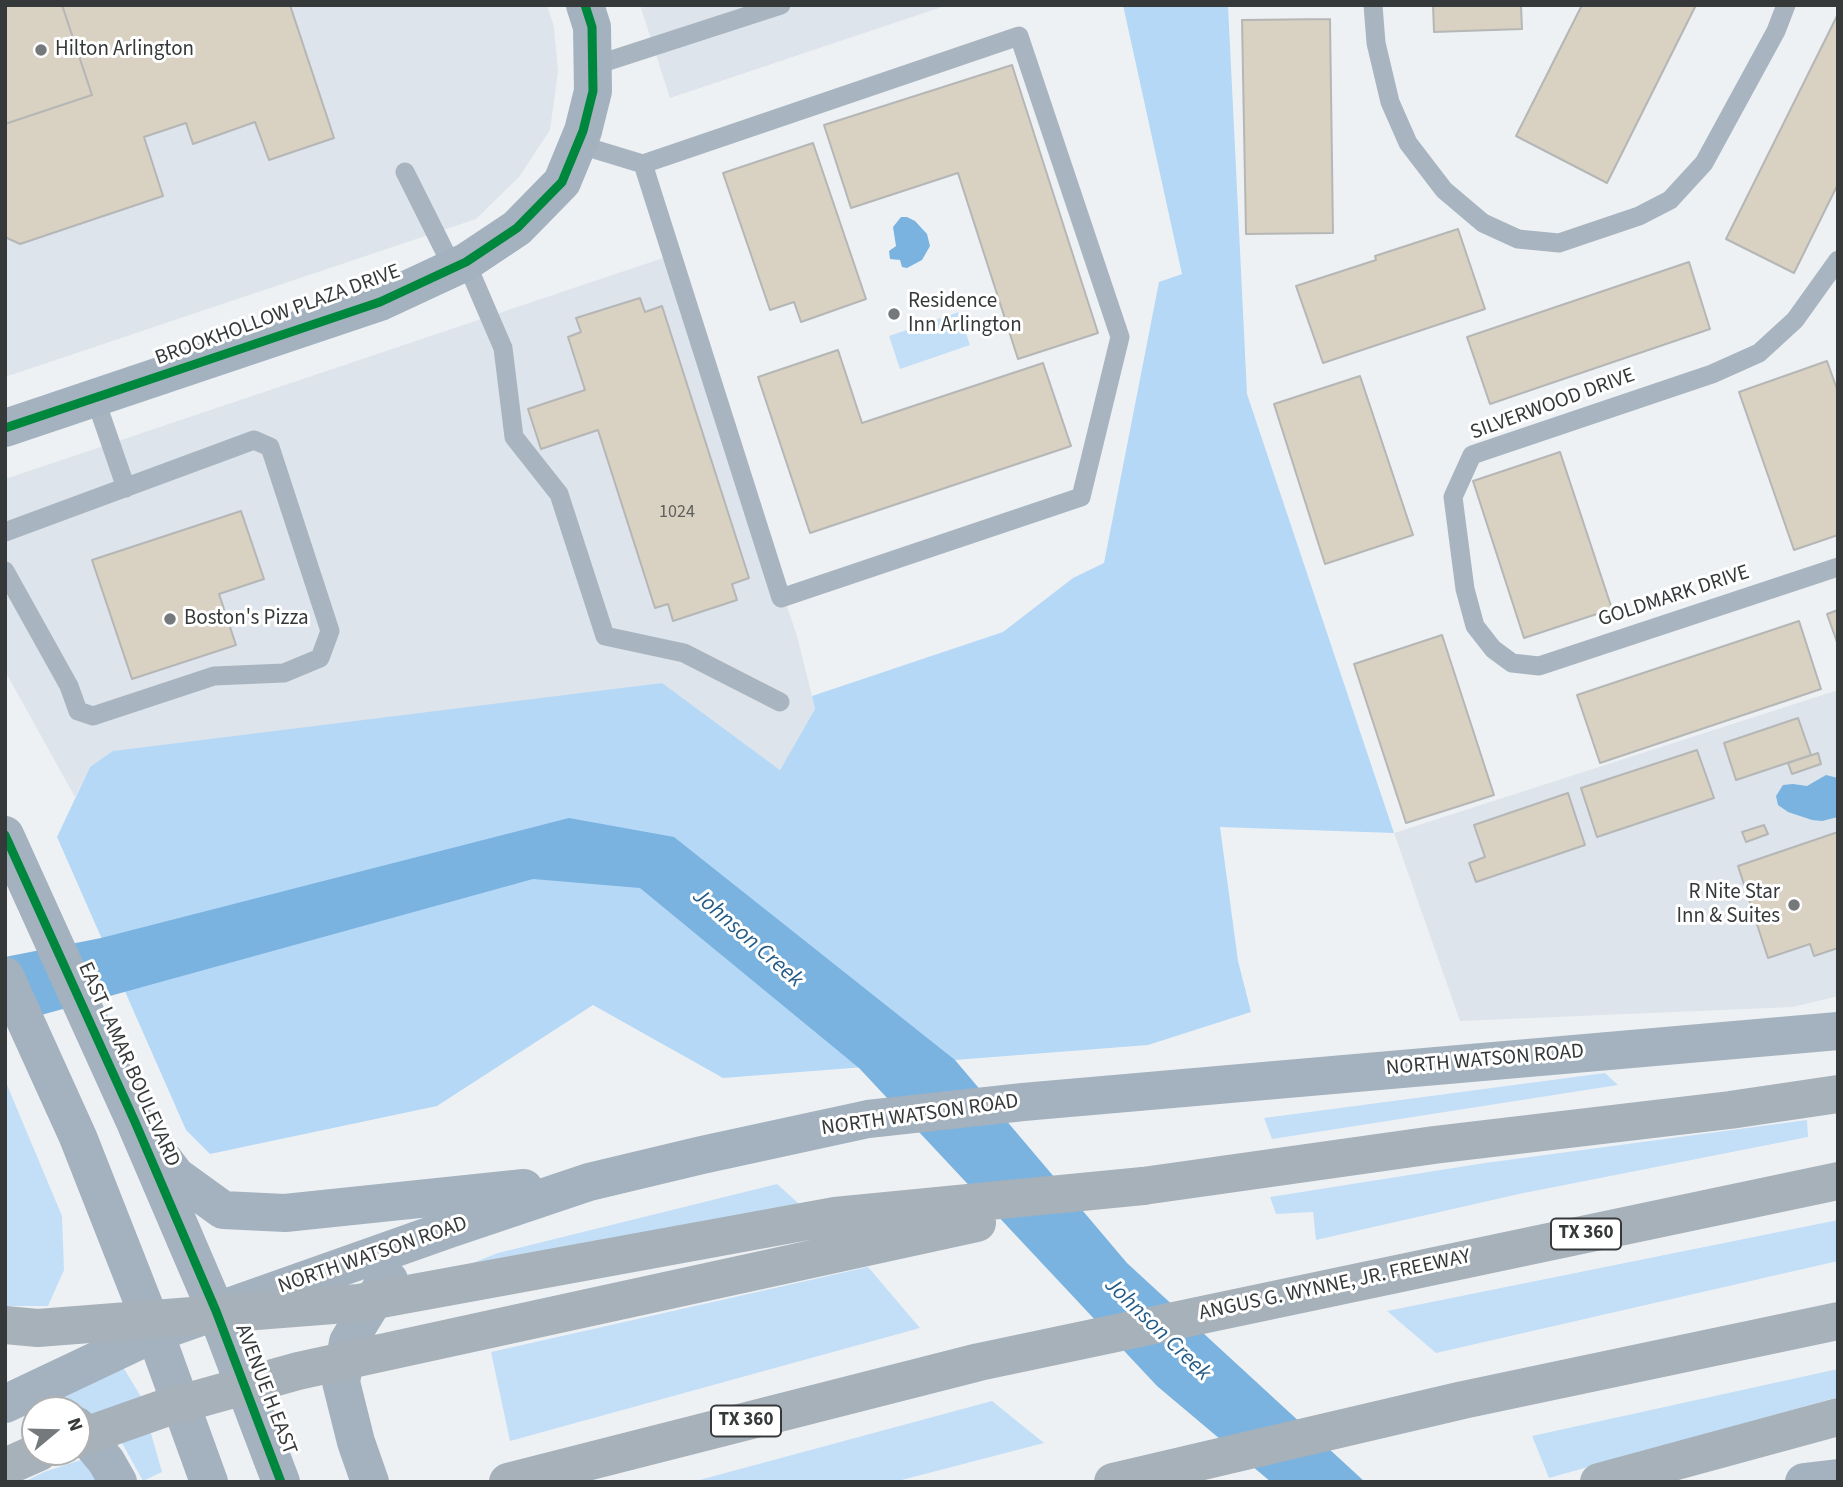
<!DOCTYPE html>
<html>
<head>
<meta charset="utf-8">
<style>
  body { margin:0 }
  #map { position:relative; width:1843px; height:1487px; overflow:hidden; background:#eef1f4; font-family:"Source Sans 3",sans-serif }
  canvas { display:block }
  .frame { position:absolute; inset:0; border:7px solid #36393a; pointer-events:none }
  .north { position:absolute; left:21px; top:1396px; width:70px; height:70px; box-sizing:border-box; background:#fff; border:2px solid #afb0b0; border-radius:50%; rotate:71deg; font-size:19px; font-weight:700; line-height:28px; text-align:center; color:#36393a }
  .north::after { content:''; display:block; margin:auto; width:24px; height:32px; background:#76797b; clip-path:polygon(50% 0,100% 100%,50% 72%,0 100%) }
</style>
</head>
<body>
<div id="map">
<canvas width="1843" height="1487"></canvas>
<div class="frame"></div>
<div class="north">N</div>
</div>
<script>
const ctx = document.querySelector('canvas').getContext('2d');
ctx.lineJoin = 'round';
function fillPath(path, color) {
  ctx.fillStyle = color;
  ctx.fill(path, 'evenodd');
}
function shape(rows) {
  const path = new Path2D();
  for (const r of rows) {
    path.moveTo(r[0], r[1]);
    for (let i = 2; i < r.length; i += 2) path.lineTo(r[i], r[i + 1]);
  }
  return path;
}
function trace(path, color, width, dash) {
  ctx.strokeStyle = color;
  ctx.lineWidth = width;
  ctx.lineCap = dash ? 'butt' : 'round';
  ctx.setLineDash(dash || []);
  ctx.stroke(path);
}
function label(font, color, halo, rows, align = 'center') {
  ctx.font = font + ' "Source Sans 3",sans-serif';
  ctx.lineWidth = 6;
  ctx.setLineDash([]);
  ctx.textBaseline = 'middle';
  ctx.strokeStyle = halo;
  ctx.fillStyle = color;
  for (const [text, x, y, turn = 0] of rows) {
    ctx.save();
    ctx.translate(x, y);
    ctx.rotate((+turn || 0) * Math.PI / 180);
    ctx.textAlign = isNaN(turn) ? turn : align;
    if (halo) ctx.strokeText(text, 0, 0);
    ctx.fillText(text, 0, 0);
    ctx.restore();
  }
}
fillPath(shape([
  [5,5,547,5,554,27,558,72,550,130,519,177,476,219,5,377],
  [640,5,948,5,670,98],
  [669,256,797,636,812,696,815,709,780,770,661,683,90,767,75,797,5,671,5,479],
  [1838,690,1838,996,1793,1007,1460,1021,1394,833]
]), '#dde4eb');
fillPath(shape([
  [959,312,970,345,900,369,889,336],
  [1605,1073,1618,1085,1272,1139,1264,1118],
  [5,1080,62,1216,64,1270,48,1306,5,1306],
  [1807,1120,1808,1137,1519,1194,1316,1240,1313,1212,1276,1214,1270,1197,1485,1163],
  [777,1184,806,1210,460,1268,498,1253],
  [1838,1220,1838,1261,1436,1353,1387,1311],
  [868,1267,920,1328,510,1441,491,1352],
  [123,1367,140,1395,162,1472,143,1481,122,1443,87,1412,57,1395],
  [1838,1369,1838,1397,1549,1478,1532,1436],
  [992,1401,1044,1443,894,1482,692,1482],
  [87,1458,102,1482,24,1482,44,1472]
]), '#c3dff7');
fillPath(shape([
  [1123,5,1228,5,1247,394,1394,833,1220,827,1238,961,1251,1012,1148,1045,723,1078,593,1005,437,1106,210,1154,186,1130,57,837,90,767,113,751,662,683,780,770,815,709,812,696,1003,632,1073,578,1104,563,1159,282,1182,274]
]), '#b5d8f6');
fillPath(shape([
  [901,217,907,217,915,221,927,234,930,246,922,260,907,268,902,267,900,260,890,259,889,251,896,246,893,227],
  [1826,775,1838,778,1838,817,1822,821,1812,820,1788,812,1778,805,1776,796,1783,785,1793,784,1807,786],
  [569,818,674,837,955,1060,1127,1263,1365,1482,1271,1482,1157,1386,859,1068,640,888,533,879,5,1025,5,957,101,938]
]), '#7ab3df');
const building = shape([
  [5,5,62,5,92,95,5,124,5,5],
  [62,5,290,5,334,138,269,160,255,122,193,144,186,123,144,137,163,196,20,244,5,237,5,124,92,95,62,5],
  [1433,5,1521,5,1522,29,1434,32,1433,5],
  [1582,5,1696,5,1607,183,1516,136,1582,5],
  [1838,14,1838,184,1794,273,1726,239,1838,14],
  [1330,19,1333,233,1246,234,1242,20,1330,19],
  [1012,65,1098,333,1018,359,958,173,851,208,824,125,1012,65],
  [813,143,866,299,801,322,794,302,770,310,723,173,813,143],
  [1458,229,1485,309,1323,363,1296,286,1376,260,1375,256,1458,229],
  [1689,262,1710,329,1490,404,1467,337,1689,262],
  [640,298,645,312,662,306,749,578,732,584,737,600,673,621,668,604,655,608,598,430,541,449,528,409,585,390,568,337,581,332,576,318,640,298],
  [838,350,862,423,1043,363,1071,446,810,533,758,377,838,350],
  [1827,361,1838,392,1838,535,1794,550,1739,392,1827,361],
  [1360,376,1413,535,1325,564,1274,404,1360,376],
  [1560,452,1612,609,1524,638,1473,481,1560,452],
  [241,511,264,579,219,594,236,645,132,679,92,560,241,511],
  [1838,610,1838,645,1827,614,1838,610],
  [1799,621,1821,689,1600,763,1577,695,1799,621],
  [1442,635,1494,795,1406,823,1354,664,1442,635],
  [1798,718,1811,755,1736,780,1724,743,1798,718],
  [1697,750,1714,798,1597,837,1581,788,1697,750],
  [1818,753,1821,764,1792,774,1788,763,1818,753],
  [1568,793,1585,845,1476,882,1469,863,1485,857,1474,825,1568,793],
  [1764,825,1768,834,1746,842,1742,832,1764,825],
  [1838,832,1838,948,1814,956,1810,944,1768,958,1738,866,1838,832]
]);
fillPath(building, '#d9d1c1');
trace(building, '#b5b6b6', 2);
trace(shape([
  [1373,5,1376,43,1390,102,1408,143,1444,190,1483,223,1518,239,1559,243,1639,216,1670,200,1704,163,1776,31,1786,5],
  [593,66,781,5],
  [577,144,643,164,1019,36,1120,337,1081,497,781,598,643,164],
  [405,172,453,268],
  [1838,260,1795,320,1759,353,1712,374,1472,455,1453,497,1465,589,1475,626,1493,649,1512,663,1539,666,1838,567],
  [466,262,503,348,514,437,559,494,605,636,684,653,780,702],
  [95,398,126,488],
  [5,532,254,440,270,447,330,631,320,658,284,673,214,676,93,716,78,711,69,686,5,571]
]), '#a8b5c0', 19);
trace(shape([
  [5,428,380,302,466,262,517,228,562,182,583,131,593,91,592,27,585,5],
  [5,835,135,1122,216,1311,281,1482],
  [5,976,78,1137,155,1333,209,1482],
  [157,1151,176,1176,223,1210,285,1213,524,1188],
  [5,1404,155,1333,449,1229,589,1182,702,1155,868,1119,1023,1102,1838,1031],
  [77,1426,106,1461,118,1482],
  [370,1482,356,1442,341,1382,348,1342,383,1285,389,1280],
  [1804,1482,1838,1478]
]), '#a3b2be', 38);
trace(shape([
  [1143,1186,1434,1145,1730,1110,1838,1094],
  [5,1467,39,1452],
  [508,1482,979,1362,1838,1181],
  [1113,1482,1463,1400,1838,1321],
  [1599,1482,1838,1417]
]), '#a7b1ba', 38);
trace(shape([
  [5,1325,38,1328,359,1303,835,1216,1143,1186],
  [77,1439,162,1409,298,1371,977,1223]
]), '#a7b1ba', 38);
trace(shape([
  [5,428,380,302,466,262,517,228,562,182,583,131,593,91,592,27,585,5],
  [5,835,135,1122,216,1311,281,1482]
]), '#00873e', 9);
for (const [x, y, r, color] of [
  [41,50,7,"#76797b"],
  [894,314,7,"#76797b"],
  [170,619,7,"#76797b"],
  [1794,905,7,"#76797b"]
]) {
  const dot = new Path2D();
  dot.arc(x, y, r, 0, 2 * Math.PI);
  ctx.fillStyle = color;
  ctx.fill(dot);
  trace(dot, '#fff', 2.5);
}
label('18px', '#5f5f5c', null, [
  ["1024",677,513]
]);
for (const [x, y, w] of [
  [1586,1234,70],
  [746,1421,70]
]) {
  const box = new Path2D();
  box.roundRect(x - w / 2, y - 15.5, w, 31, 5);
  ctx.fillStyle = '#fff';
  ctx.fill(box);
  trace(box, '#36393a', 2);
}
label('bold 19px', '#36393a', null, [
  ["TX 360",1586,1234],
  ["TX 360",746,1421]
]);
label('21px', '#36393a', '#fff', [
  ["Hilton Arlington",55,50],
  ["Residence",908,302],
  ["Inn Arlington",908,326],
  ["Boston's Pizza",184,619],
  ["R Nite Star",1780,893,"right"],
  ["Inn & Suites",1780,917,"right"]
], 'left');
label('21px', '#36393a', '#fff', [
  ["BROOKHOLLOW PLAZA DRIVE",278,316,-20],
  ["SILVERWOOD DRIVE",1553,405,-20],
  ["GOLDMARK DRIVE",1674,597,-18],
  ["NORTH WATSON ROAD",1485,1061,-5],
  ["EAST LAMAR BOULEVARD",128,1065,66],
  ["NORTH WATSON ROAD",920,1116,-8],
  ["NORTH WATSON ROAD",373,1256,-19],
  ["ANGUS G. WYNNE, JR. FREEWAY",1335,1286,-12],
  ["AVENUE H EAST",265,1390,69]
]);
label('italic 23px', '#255c87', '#fff', [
  ["Johnson Creek",747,939,41],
  ["Johnson Creek",1157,1330,44]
]);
</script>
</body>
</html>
